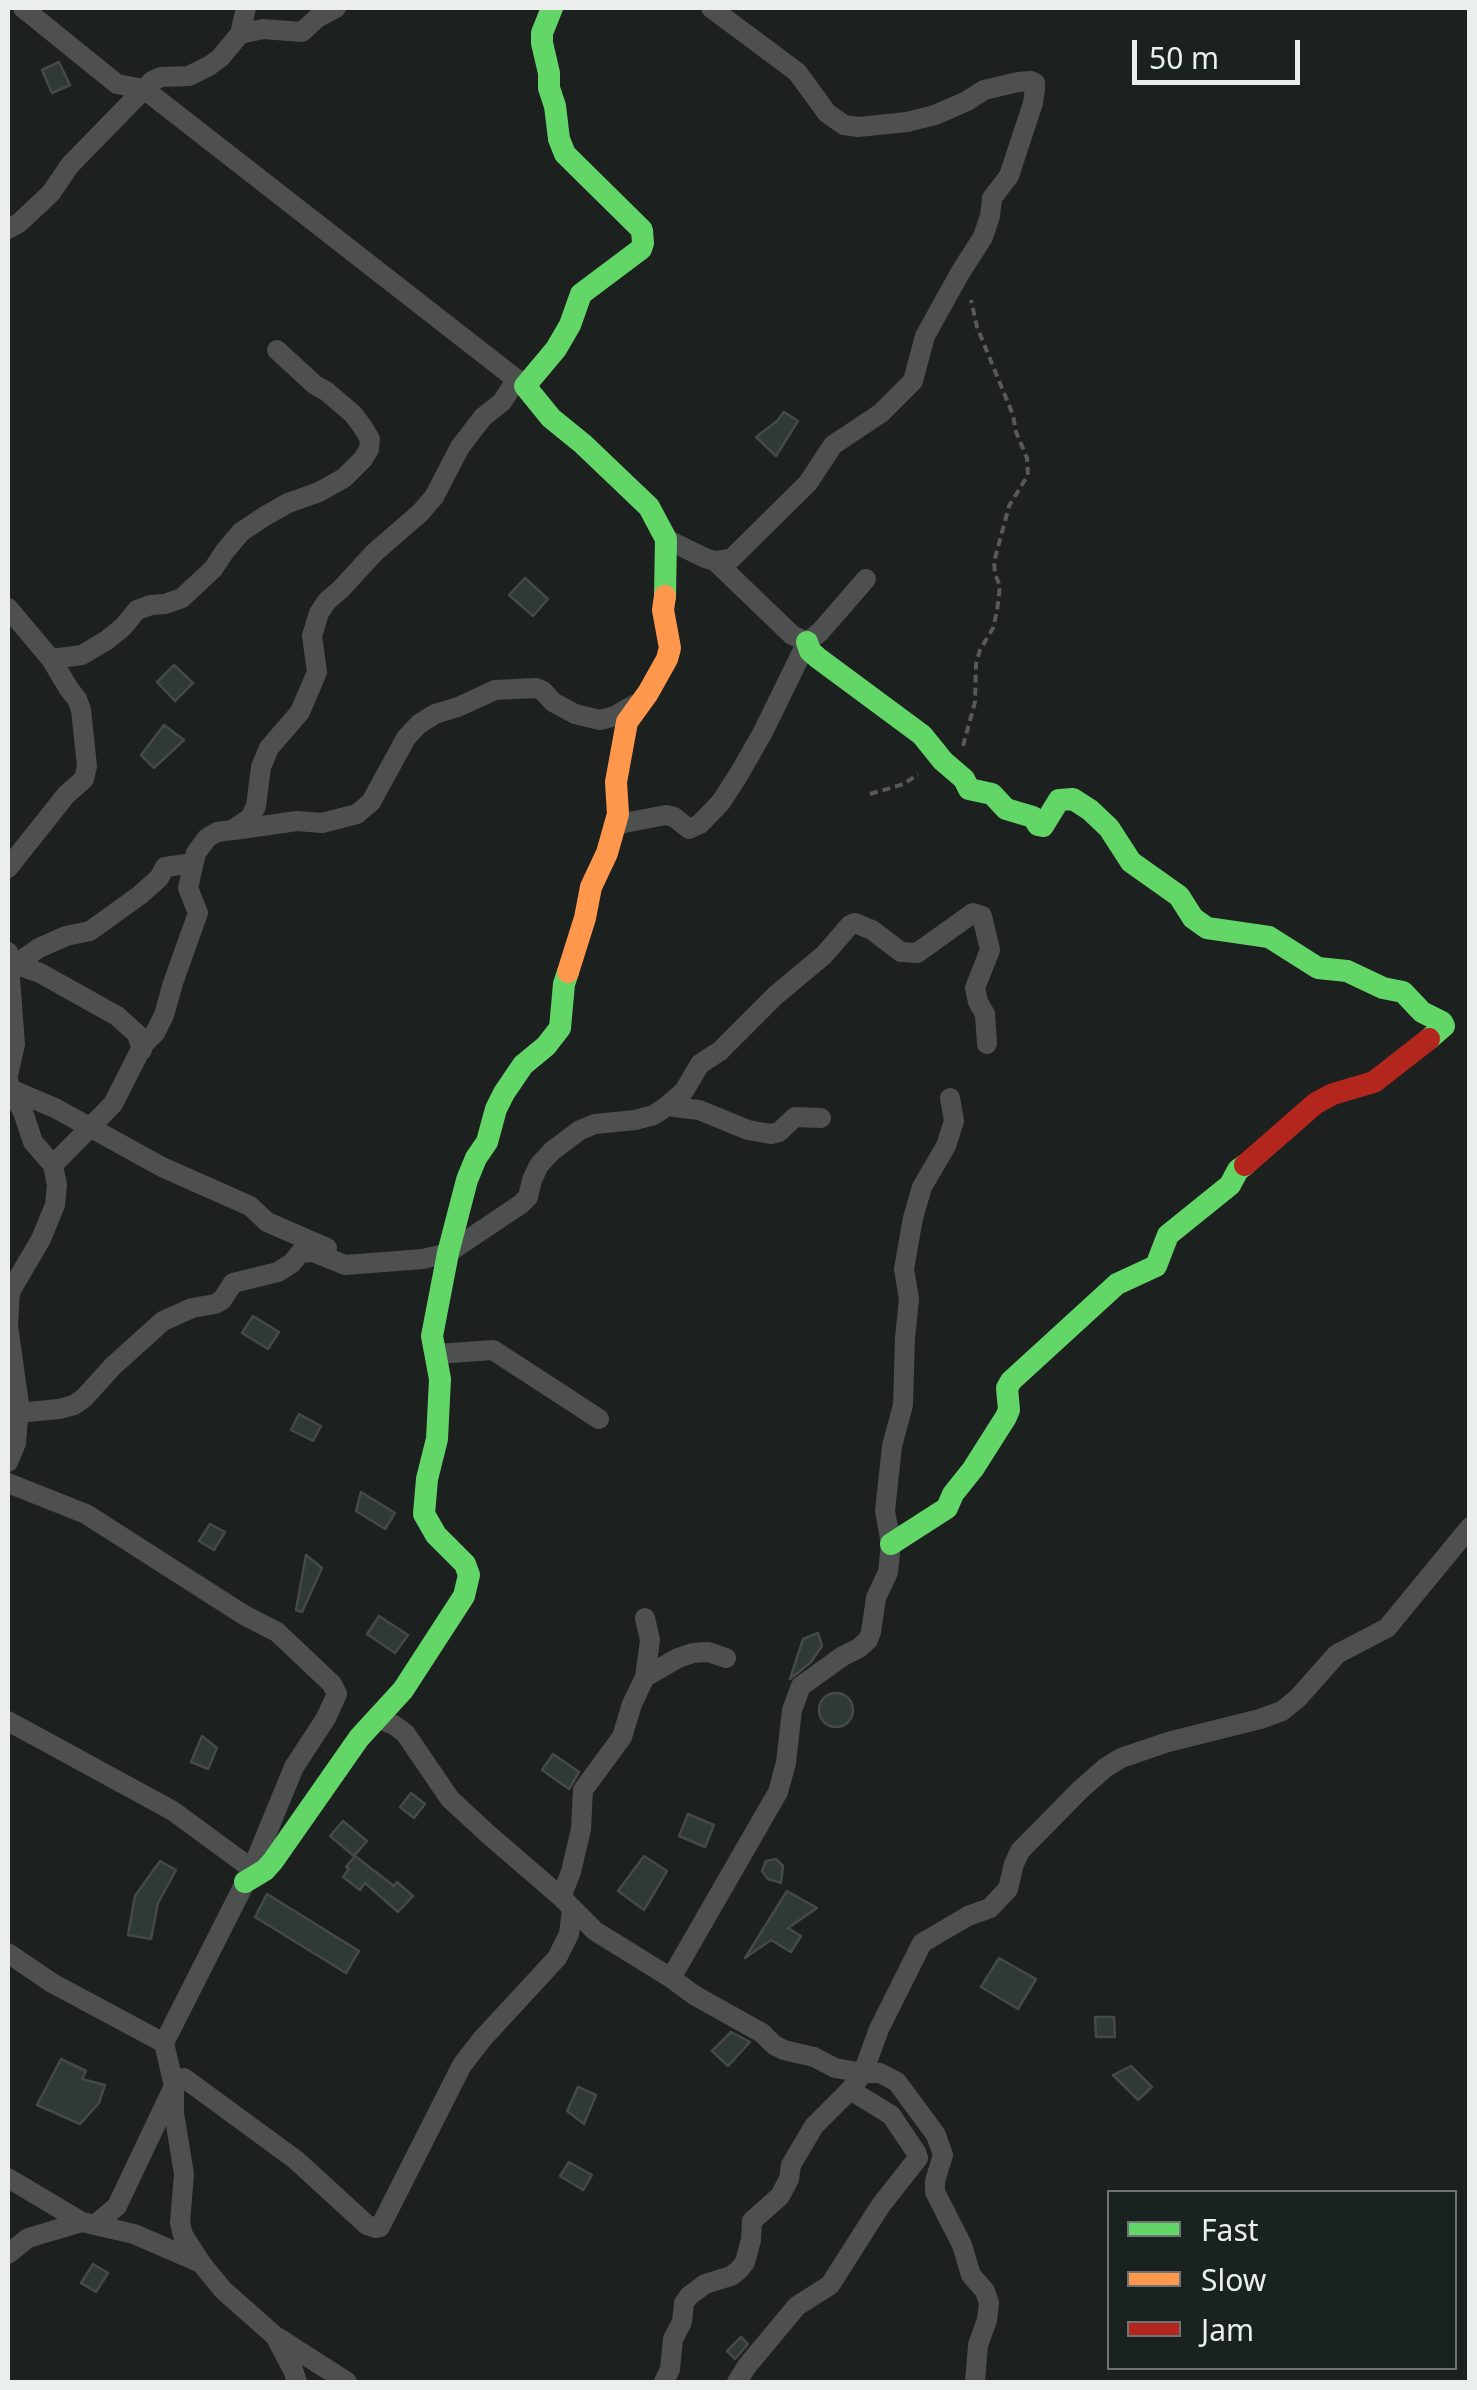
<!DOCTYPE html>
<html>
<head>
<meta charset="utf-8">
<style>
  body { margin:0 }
  #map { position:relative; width:1477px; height:2390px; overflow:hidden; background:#1c201e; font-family:"Noto Sans",sans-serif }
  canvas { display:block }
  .frame { position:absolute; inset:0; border:10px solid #eaefed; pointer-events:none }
  .legend { position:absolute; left:1107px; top:2190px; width:350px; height:180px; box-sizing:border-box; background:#1a221f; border:2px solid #6d7471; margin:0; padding:12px 18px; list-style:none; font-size:30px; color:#eaefed }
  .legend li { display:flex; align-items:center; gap:20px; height:50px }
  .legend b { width:50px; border:2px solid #6d7471 }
  .scale { position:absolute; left:1132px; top:40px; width:168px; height:45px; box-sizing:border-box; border:5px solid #eaefed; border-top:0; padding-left:12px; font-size:30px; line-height:35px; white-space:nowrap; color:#eaefed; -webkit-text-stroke:8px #1a221f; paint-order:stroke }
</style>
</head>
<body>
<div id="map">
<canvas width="1477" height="2390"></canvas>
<div class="frame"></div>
<ul class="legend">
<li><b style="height:12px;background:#63d668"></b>Fast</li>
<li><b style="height:12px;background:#ff974d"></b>Slow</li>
<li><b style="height:12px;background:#b3261e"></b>Jam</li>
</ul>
<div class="scale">50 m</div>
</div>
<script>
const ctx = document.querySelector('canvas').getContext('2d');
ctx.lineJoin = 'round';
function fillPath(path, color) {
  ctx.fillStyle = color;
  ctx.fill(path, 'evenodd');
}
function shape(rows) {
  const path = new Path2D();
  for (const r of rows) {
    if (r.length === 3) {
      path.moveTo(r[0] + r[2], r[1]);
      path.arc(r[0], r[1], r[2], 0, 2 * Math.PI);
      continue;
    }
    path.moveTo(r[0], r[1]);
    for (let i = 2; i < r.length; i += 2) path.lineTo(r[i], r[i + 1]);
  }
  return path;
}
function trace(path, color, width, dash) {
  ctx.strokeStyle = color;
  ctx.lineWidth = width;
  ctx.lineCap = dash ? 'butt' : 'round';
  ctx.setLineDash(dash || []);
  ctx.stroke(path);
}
const building = shape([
  [59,62,70,85,52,93,42,70,59,62],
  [784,412,798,421,776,456,756,437,777,421,784,412],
  [525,578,548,599,533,616,509,595,525,578],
  [174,665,193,683,175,701,157,682,174,665],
  [164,725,184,740,154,768,141,755,164,725],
  [253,1316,279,1332,268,1349,242,1333,253,1316],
  [299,1414,321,1426,313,1441,291,1430,299,1414],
  [361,1492,395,1513,385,1529,356,1511,361,1492],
  [210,1524,225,1532,214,1550,199,1541,210,1524],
  [306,1555,322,1568,302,1612,296,1610,306,1555],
  [379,1616,408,1635,395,1653,367,1634,379,1616],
  [818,1633,822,1646,811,1662,790,1679,803,1639,818,1633],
  [836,1710,17],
  [202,1736,217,1748,208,1769,191,1762,202,1736],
  [553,1754,579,1772,569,1789,542,1770,553,1754],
  [411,1793,425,1804,414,1818,400,1807,411,1793],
  [688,1814,714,1825,705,1847,679,1836,688,1814],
  [343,1821,367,1841,354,1856,330,1836,343,1821],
  [355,1856,394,1886,397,1882,413,1896,398,1912,365,1883,360,1890,343,1877,349,1869,346,1867,355,1856],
  [644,1856,667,1871,644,1910,618,1891,644,1856],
  [776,1859,783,1866,781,1883,768,1879,762,1871,766,1861,776,1859],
  [160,1861,176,1870,158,1903,151,1939,128,1935,135,1896,160,1861],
  [787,1891,817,1908,788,1928,801,1936,791,1952,771,1940,745,1958,787,1891],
  [267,1894,359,1951,346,1973,255,1917,267,1894],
  [999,1958,1036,1979,1018,2009,981,1987,999,1958],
  [1095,2017,1114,2017,1115,2037,1096,2037,1095,2017],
  [731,2032,750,2042,728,2066,712,2051,731,2032],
  [61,2059,86,2071,82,2079,105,2085,99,2103,80,2124,37,2105,61,2059],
  [1131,2066,1152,2087,1138,2100,1113,2075,1131,2066],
  [578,2087,596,2095,584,2124,567,2111,578,2087],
  [569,2162,592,2175,583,2190,560,2176,569,2162],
  [93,2264,108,2273,96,2292,81,2283,93,2264],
  [741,2337,748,2344,735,2359,727,2351,741,2337]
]);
fillPath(building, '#2f3936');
trace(building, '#464947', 2.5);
trace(shape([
  [963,746,975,702,976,664,980,650,993,628,997,611,1000,586,995,574,994,562,1009,506,1028,475,1027,458,1016,432,1013,415,977,327,971,300],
  [870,794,904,784,918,774]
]), '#585959', 4, [8, 5]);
trace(shape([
  [23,8,117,84,144,89,525,386],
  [246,8,240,34,263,29,302,32,317,18,336,8],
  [8,229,19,223,51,193,70,165,152,81,161,77,189,76,209,66,220,58,240,34],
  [666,539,705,558,715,561,731,559,808,483,833,445,881,413,913,381,925,336,960,273,983,237,990,216,992,198,1009,176,1033,103,1035,89,1035,83,1031,81,1018,82,984,90,967,101,935,115,907,122,858,127,844,125,827,113,797,72,711,8],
  [715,561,792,635,807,642,820,632,866,579],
  [8,608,51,659,69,689,77,699,81,710,87,766,84,779,66,795,8,868],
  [51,659,82,655,107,640,123,627,137,610,151,605,165,604,182,598,213,569,225,551,241,532,265,516,288,503,319,492,344,478,363,459,369,449,370,439,362,426,353,414,326,391,315,385,277,350],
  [614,827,624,823,666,815,674,817,689,829,700,824,721,802,739,774,763,732,807,642],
  [234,830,297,821,322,823,357,814,371,802,406,738,419,724,435,714,458,707,495,690,536,688,543,691,553,702,575,714,600,720,615,716,634,705],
  [8,952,15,1044,8,1075],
  [15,964,40,973,117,1016,137,1034,142,1050],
  [10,968,39,948,66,936,90,931,140,895,159,878,165,867,193,863],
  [8,1079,10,1089,23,1112,33,1142,53,1165,57,1185,55,1205,41,1239,10,1292,8,1326,19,1404,16,1443,8,1462],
  [10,1089,55,1108,162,1167,250,1206,267,1222,327,1248],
  [667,1106,699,1110,748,1130,771,1134,779,1132,795,1117,821,1118],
  [53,1165,113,1104,143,1045,155,1033,164,1015,173,983,198,913,188,888,196,853,207,838,217,832,232,830,250,818,256,806,261,767,269,748,300,712,317,672,312,636,319,613,327,601,341,589,374,553,420,513,434,497,460,447,483,417,502,402,517,379],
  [436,1354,493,1350,599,1419],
  [18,1413,59,1409,74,1405,84,1398,113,1366,163,1321,192,1308,215,1304,222,1300,233,1283,278,1272,292,1263,300,1253,313,1252,345,1265,423,1259,448,1253,521,1204,528,1197,532,1180,539,1165,552,1151,580,1130,595,1124,635,1120,654,1115,667,1106,684,1091,700,1064,720,1051,776,995,824,955,850,925,855,923,872,930,901,952,917,953,973,913,982,916,990,950,975,988,978,1002,985,1014,987,1044],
  [8,1483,86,1514,244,1615,277,1632,332,1684,337,1694,326,1718,294,1767,252,1869,164,2043,174,2086,174,2113,184,2174,180,2223,183,2235,201,2263],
  [645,1677,650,1640,645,1618],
  [377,1718,394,1725,405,1733,450,1799,489,1835,561,1897,595,1931,671,1978,694,1995,762,2033,774,2045,784,2050,814,2057,835,2068,863,2073,880,2073,897,2082,936,2135,943,2155,935,2181,935,2192,962,2245,971,2275,985,2291,989,2303,987,2320,978,2345,975,2382],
  [8,1721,173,1811,252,1869],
  [561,1897,571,1872,581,1829,583,1790,622,1737,632,1704,645,1677,678,1658,693,1653,708,1652,726,1658],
  [8,1953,52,1983,164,2043],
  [671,1978,778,1792,786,1763,792,1710,801,1686,843,1656,859,1648,868,1640,871,1632,876,1598,888,1572,891,1544,885,1511,892,1446,903,1405,905,1338,909,1299,904,1269,913,1218,922,1187,946,1146,954,1121,950,1098],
  [8,2178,82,2222,134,2234,201,2263,223,2290,275,2336,293,2370,297,2382],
  [96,2224,117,2206,174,2086,178,2080,184,2078,296,2160,367,2225,376,2228,380,2227,462,2065,483,2038,557,1958,569,1934,572,1910],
  [8,2254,28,2238,82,2222],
  [277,2337,347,2382],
  [664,2382,670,2369,673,2339,682,2322,684,2303,689,2296,705,2284,731,2276,739,2270,745,2262,751,2240,752,2221,780,2196,789,2179,791,2165,814,2126,850,2090,863,2073,879,2029,922,1943,968,1916,990,1908,1008,1889,1014,1864,1020,1851,1080,1790,1105,1768,1121,1758,1168,1742,1260,1719,1282,1711,1298,1698,1337,1654,1387,1628,1470,1527],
  [737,2382,747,2366,797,2306,830,2285,881,2205,918,2158,916,2152,891,2115,850,2090]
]), '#4d504e', 20);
trace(shape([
  [552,8,542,33,542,43,549,73,549,88,555,106,559,139,565,154,642,230,643,243,641,249,581,294,570,325,556,349,525,386,551,418,583,444,649,507,666,539,665,596],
  [807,642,810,651,818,658,922,735,943,761,964,779,969,789,992,794,1006,809,1033,817,1038,825,1043,826,1059,800,1073,799,1090,810,1109,828,1131,862,1179,896,1193,918,1207,928,1269,937,1318,968,1347,971,1383,988,1403,992,1422,1012,1442,1022,1444,1026,1429,1039],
  [891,1544,947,1508,953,1494,973,1469,1006,1417,1009,1410,1007,1388,1011,1381,1117,1284,1156,1266,1168,1235,1230,1185,1238,1170,1245,1165],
  [245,1882,265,1870,273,1861,359,1738,403,1690,464,1596,469,1575,465,1564,436,1535,424,1514,427,1479,437,1439,440,1379,432,1336,448,1253,467,1180,476,1158,487,1142,496,1109,504,1093,523,1065,546,1046,560,1028,564,984,568,972]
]), '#63d668', 22);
trace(shape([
  [568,972,585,918,591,887,607,853,618,814,616,782,627,722,648,693,667,659,670,648,663,610,665,596]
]), '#ff974d', 22);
trace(shape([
  [1245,1165,1316,1103,1333,1094,1374,1082,1429,1039]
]), '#b3261e', 22);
</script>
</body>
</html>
